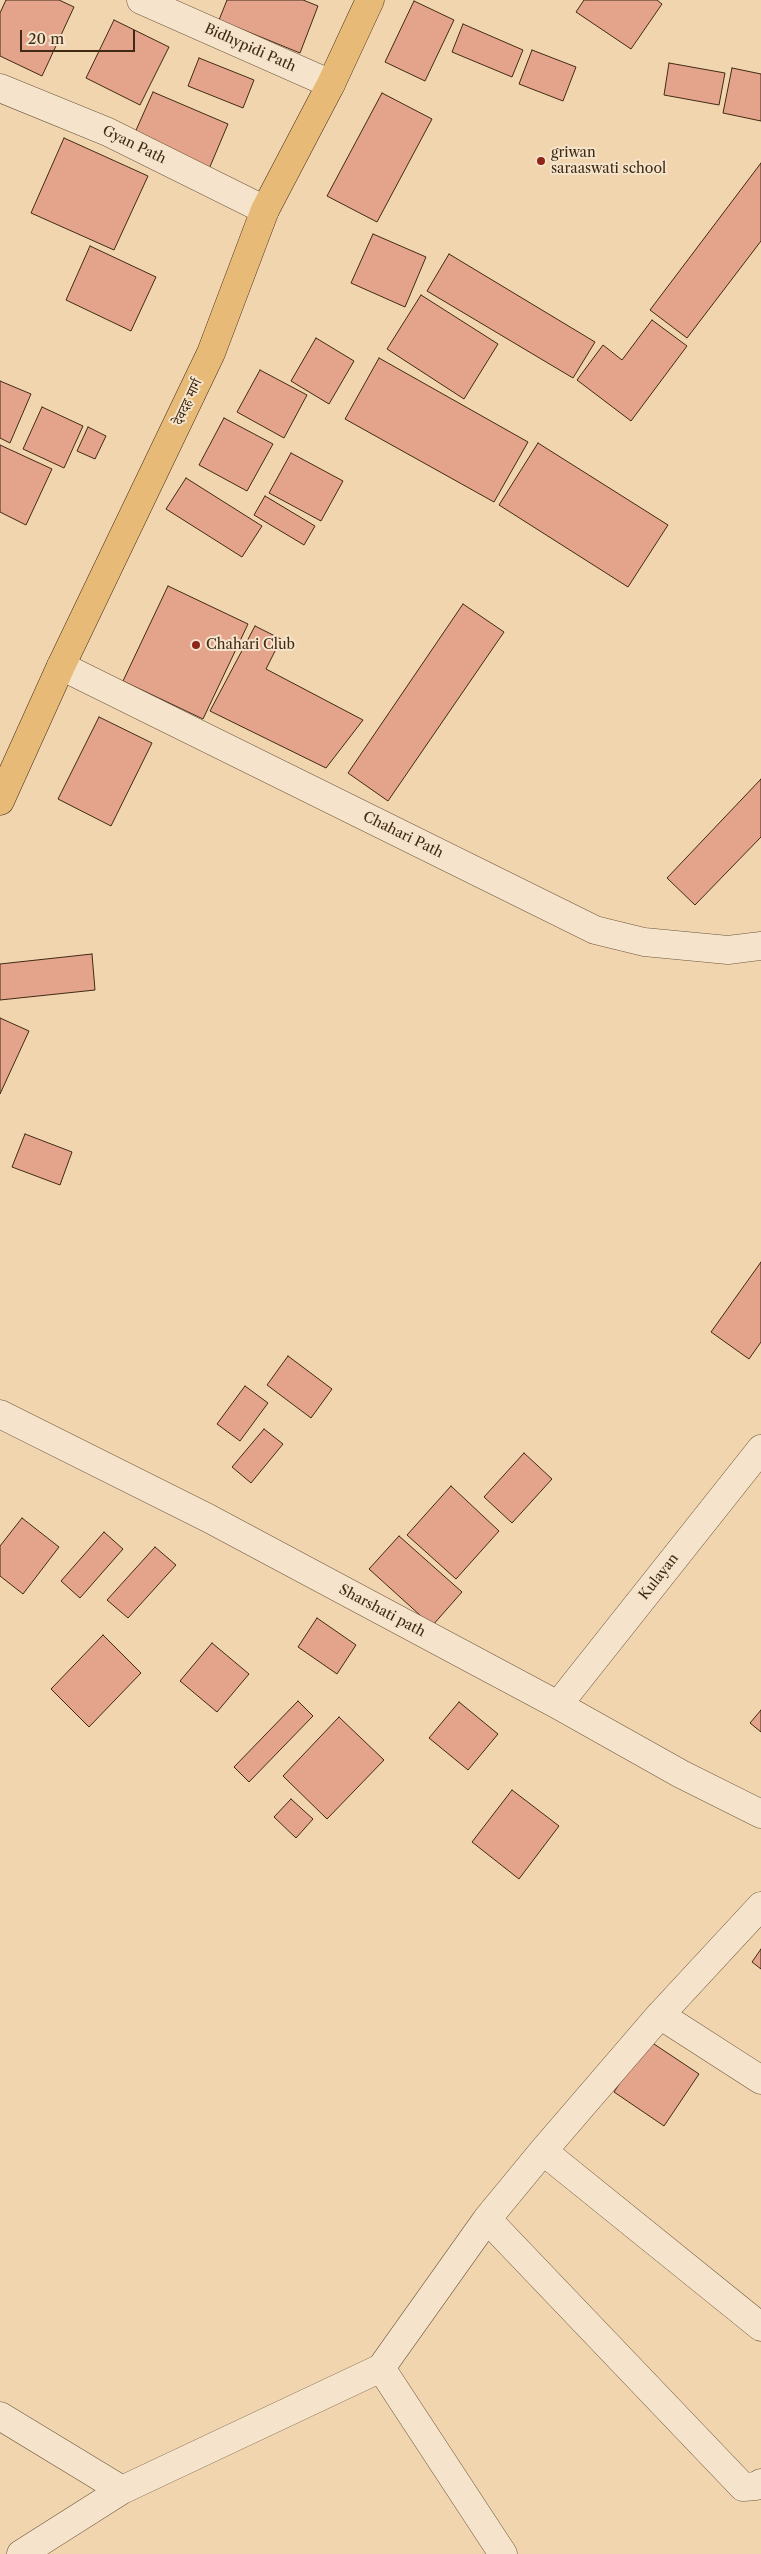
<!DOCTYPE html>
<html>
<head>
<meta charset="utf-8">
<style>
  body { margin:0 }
  #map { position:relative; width:761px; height:2554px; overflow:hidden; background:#f0d5af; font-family:"Libre Caslon Text",serif }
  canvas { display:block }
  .scale { position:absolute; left:20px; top:30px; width:115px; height:22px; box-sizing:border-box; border:2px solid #412a14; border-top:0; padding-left:6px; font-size:15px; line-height:18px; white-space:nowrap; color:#412a14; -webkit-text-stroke:4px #f5e4cb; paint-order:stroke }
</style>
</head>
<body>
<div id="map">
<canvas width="761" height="2554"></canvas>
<div class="scale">20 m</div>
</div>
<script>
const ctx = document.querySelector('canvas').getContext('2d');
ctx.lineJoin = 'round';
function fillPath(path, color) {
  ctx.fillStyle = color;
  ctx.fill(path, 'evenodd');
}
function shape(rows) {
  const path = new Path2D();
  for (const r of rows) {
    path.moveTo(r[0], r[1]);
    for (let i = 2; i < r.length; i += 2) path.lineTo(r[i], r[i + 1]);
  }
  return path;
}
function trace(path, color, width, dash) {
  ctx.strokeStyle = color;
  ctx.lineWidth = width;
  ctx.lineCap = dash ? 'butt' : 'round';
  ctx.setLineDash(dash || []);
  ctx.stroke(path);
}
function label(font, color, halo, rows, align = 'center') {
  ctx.font = font + ' "Libre Caslon Text","Noto Serif Devanagari",serif';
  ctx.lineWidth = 4;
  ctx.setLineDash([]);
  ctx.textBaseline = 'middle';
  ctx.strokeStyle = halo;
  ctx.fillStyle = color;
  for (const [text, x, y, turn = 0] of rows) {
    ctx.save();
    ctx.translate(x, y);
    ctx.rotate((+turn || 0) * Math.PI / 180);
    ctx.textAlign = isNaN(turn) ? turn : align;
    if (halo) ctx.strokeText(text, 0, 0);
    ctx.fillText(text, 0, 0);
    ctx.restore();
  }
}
const building = shape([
  [6,0,59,0,74,7,42,76,0,56,0,13,6,0],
  [227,0,303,0,318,6,300,53,219,20,227,0],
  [584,0,657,0,662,4,631,49,576,12,584,0],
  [414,1,454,20,425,81,385,62,414,1],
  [114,20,169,47,140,105,86,78,114,20],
  [463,24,523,50,512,77,452,52,463,24],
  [532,50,576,67,563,101,519,84,532,50],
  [199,58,254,80,243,108,188,86,199,58],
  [669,63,725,73,719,105,664,95,669,63],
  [732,68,761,74,761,121,723,113,732,68],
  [153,92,228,124,209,169,133,137,153,92],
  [382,93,432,119,377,222,327,196,382,93],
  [64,138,148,176,114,250,31,213,64,138],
  [761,163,761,241,687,338,650,310,761,163],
  [373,234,426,257,405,307,351,283,373,234],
  [90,246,156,277,131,331,66,300,90,246],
  [449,254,595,342,573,378,427,291,449,254],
  [421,295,498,344,464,399,387,349,421,295],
  [652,320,687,346,631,421,577,380,603,345,622,360,652,320],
  [316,338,354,361,329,404,291,381,316,338],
  [379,358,528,442,494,502,345,419,379,358],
  [260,370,307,395,284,438,237,412,260,370],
  [0,381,31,394,10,443,0,438,0,381],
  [42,407,83,426,64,468,23,449,42,407],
  [224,418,273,444,247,491,199,465,224,418],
  [88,427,106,436,95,459,77,451,88,427],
  [538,443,668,525,628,587,499,505,538,443],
  [0,445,52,469,26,525,0,512,0,445],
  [291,453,343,481,321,521,269,493,291,453],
  [186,478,262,526,242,557,166,509,186,478],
  [265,496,315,526,304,545,254,515,265,496],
  [168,586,248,624,203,719,123,681,168,586],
  [463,604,504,632,388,801,348,773,463,604],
  [255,626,281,639,266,669,363,720,326,768,210,711,255,626],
  [99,717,152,743,111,826,58,799,99,717],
  [761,779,761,837,695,905,667,878,761,779],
  [92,954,95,990,0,1000,0,964,92,954],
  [0,1018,29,1031,0,1094,0,1018],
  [25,1134,72,1152,60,1185,12,1167,25,1134],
  [761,1262,761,1342,749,1359,711,1332,761,1262],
  [288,1356,332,1389,311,1418,267,1385,288,1356],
  [245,1386,268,1403,240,1441,217,1424,245,1386],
  [264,1429,283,1444,251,1483,232,1467,264,1429],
  [524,1453,552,1479,512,1523,484,1497,524,1453],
  [451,1486,499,1531,456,1579,407,1535,451,1486],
  [22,1518,59,1547,23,1594,0,1576,0,1546,22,1518],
  [104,1532,123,1549,80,1598,61,1581,104,1532],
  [399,1536,462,1592,432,1626,369,1569,399,1536],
  [155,1547,176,1565,128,1618,107,1600,155,1547],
  [317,1618,356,1645,337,1674,298,1647,317,1618],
  [103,1635,141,1673,89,1727,51,1689,103,1635],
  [212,1643,249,1674,217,1712,180,1681,212,1643],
  [298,1701,313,1716,249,1782,234,1767,298,1701],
  [459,1702,498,1734,468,1770,429,1738,459,1702],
  [761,1710,761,1732,750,1723,761,1710],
  [339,1717,384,1760,327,1819,283,1776,339,1717],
  [512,1790,559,1826,519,1879,472,1842,512,1790],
  [291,1799,313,1819,296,1838,274,1817,291,1799],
  [761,1949,761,1969,752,1962,761,1949],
  [648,2040,699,2074,664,2126,614,2092,648,2040]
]);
fillPath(building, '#e4a38b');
trace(building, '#412a14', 1);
const minor = shape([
  [141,0,331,84],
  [0,88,108,132,265,210],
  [61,666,595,930,644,942,728,950,761,946],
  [0,1414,208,1518,558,1705,681,1774,761,1814],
  [558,1705,761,1449],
  [660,2015,761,2080],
  [543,2151,761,2327],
  [487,2219,743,2487,756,2486,761,2483],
  [381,2368,503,2554],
  [0,2416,122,2490],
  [21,2554,122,2490,381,2368,487,2219,543,2151,660,2015,761,1906]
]);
const major = shape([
  [0,801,61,666,211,353,265,210,331,84,370,0]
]);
trace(minor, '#6d553b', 29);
trace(major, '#412a14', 29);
trace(minor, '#f5e4cb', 28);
trace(major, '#e8ba78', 28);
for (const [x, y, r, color] of [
  [541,161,5,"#8f2418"],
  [196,645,5,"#8f2418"]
]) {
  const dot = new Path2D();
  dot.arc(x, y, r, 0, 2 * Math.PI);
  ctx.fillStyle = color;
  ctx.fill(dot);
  trace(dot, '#f5e4cb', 2);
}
label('14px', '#412a14', '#f5e4cb', [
  ["Bidhypidi Path",250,48,24],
  ["Gyan Path",134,145,26],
  ["देवदह मार्ग",188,402,-65],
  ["Chahari Path",403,835,26],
  ["Kulayan",659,1577,-52],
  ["Sharshati path",382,1611,28]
]);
label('14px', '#412a14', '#f5e4cb', [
  ["griwan",551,153],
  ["saraaswati school",551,169],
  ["Chahari Club",206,645]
], 'left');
</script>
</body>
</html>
